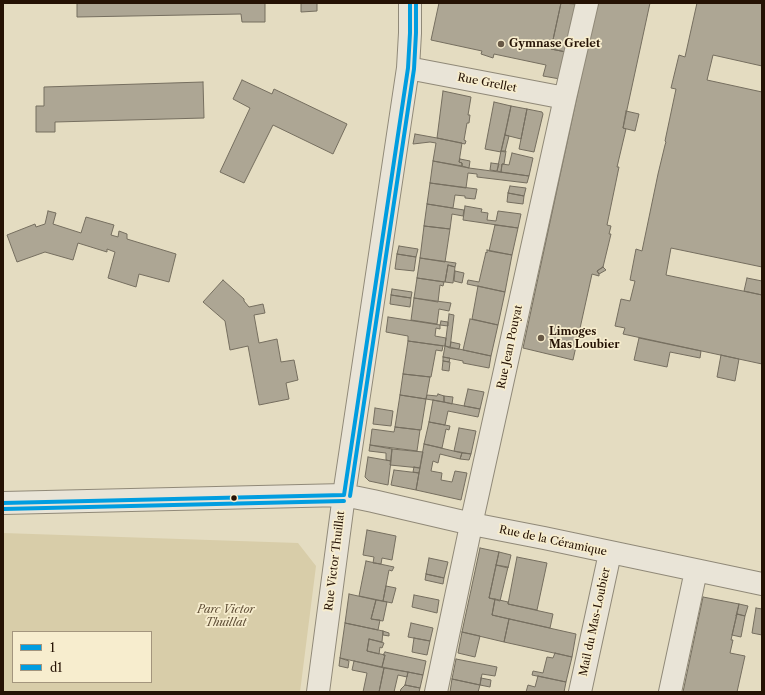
<!DOCTYPE html>
<html>
<head>
<meta charset="utf-8">
<style>
  body { margin:0 }
  #map { position:relative; width:765px; height:695px; overflow:hidden; background:#e4dcc1; font-family:"Libre Caslon Text",serif }
  canvas { display:block }
  .frame { position:absolute; inset:0; border:4px solid #251204; pointer-events:none }
  .legend { position:absolute; left:12px; top:631px; width:140px; height:52px; box-sizing:border-box; background:#f7edce; border:1px solid #a3957d; margin:0; padding:5px 7px; list-style:none; font-size:12px; color:#251204 }
  .legend li { display:flex; align-items:center; gap:8px; height:20px }
  .legend b { width:20px; border:1px solid #a3957d }
</style>
</head>
<body>
<div id="map">
<canvas width="765" height="695"></canvas>
<div class="frame"></div>
<ul class="legend">
<li><b style="height:5px;background:#009de0"></b>1</li>
<li><b style="height:5px;background:#009de0"></b>d1</li>
</ul>
</div>
<script>
const ctx = document.querySelector('canvas').getContext('2d');
ctx.lineJoin = 'round';
function fillPath(path, color) {
  ctx.fillStyle = color;
  ctx.fill(path, 'evenodd');
}
function shape(rows) {
  const path = new Path2D();
  for (const r of rows) {
    path.moveTo(r[0], r[1]);
    for (let i = 2; i < r.length; i += 2) path.lineTo(r[i], r[i + 1]);
  }
  return path;
}
function trace(path, color, width, dash) {
  ctx.strokeStyle = color;
  ctx.lineWidth = width;
  ctx.lineCap = dash ? 'butt' : 'round';
  ctx.setLineDash(dash || []);
  ctx.stroke(path);
}
function label(font, color, halo, rows, align = 'center') {
  ctx.font = font + ' "Libre Caslon Text",serif';
  ctx.lineWidth = 3.5;
  ctx.setLineDash([]);
  ctx.textBaseline = 'middle';
  ctx.strokeStyle = halo;
  ctx.fillStyle = color;
  for (const [text, x, y, turn = 0] of rows) {
    ctx.save();
    ctx.translate(x, y);
    ctx.rotate((+turn || 0) * Math.PI / 180);
    ctx.textAlign = isNaN(turn) ? turn : align;
    if (halo) ctx.strokeText(text, 0, 0);
    ctx.fillText(text, 0, 0);
    ctx.restore();
  }
}
fillPath(shape([
  [3,533,298,543,316,566,300,692,3,692],
  [13,632,151,632,151,682,13,682]
]), '#d8cda9');
const building = shape([
  [77,3,265,3,265,22,242,22,241,14,77,17,77,3],
  [301,3,317,3,317,11,301,12,301,3],
  [439,3,561,3,551,49,566,52,560,79,543,76,546,65,494,54,493,58,481,54,482,51,431,40,439,3],
  [561,3,576,4,566,52,551,49,561,3],
  [597,3,650,3,623,128,626,129,617,167,619,167,607,225,611,226,609,234,611,234,603,267,597,271,599,274,599,276,592,274,573,360,523,348,597,3],
  [697,3,762,3,762,66,713,55,707,80,762,92,762,267,671,248,666,275,762,295,762,364,623,334,625,328,615,326,621,299,630,301,635,281,630,280,636,249,642,251,658,174,665,145,666,142,665,141,676,89,671,88,679,55,685,57,697,3],
  [242,80,272,94,274,89,347,124,333,154,273,125,244,183,220,172,250,108,233,99,242,80],
  [203,82,204,118,55,122,55,132,36,132,36,106,44,106,44,87,203,82],
  [443,91,471,97,468,115,470,115,469,123,467,123,464,140,466,141,465,144,437,138,443,91],
  [494,102,511,106,501,152,485,149,494,102],
  [511,106,527,109,521,139,505,135,511,106],
  [527,109,542,112,543,114,534,152,519,149,527,109],
  [626,111,639,114,635,131,623,128,626,111],
  [415,134,437,138,462,143,459,162,462,163,462,166,433,161,436,143,430,142,413,144,415,134],
  [505,135,509,136,505,152,501,151,505,135],
  [501,151,506,151,504,164,502,164,501,172,497,171,501,151],
  [512,153,533,158,529,176,501,172,502,164,509,165,512,153],
  [460,159,470,161,469,168,462,166,462,163,459,162,460,159],
  [433,161,469,168,529,176,527,183,477,177,477,174,468,173,466,188,430,183,433,161],
  [491,163,499,164,497,171,490,170,491,163],
  [430,183,477,189,475,199,465,198,465,196,455,195,453,208,427,204,430,183],
  [510,186,526,188,524,196,508,193,510,186],
  [508,193,524,196,523,204,507,202,508,193],
  [427,204,464,210,463,216,452,214,450,229,424,226,427,204],
  [465,206,482,209,481,212,488,213,487,220,496,221,498,211,521,214,518,228,463,220,465,206],
  [48,211,56,213,53,224,81,233,86,217,114,225,111,235,118,237,119,231,127,234,127,239,176,254,169,282,139,274,136,287,108,278,115,252,107,249,107,252,78,243,73,260,45,252,17,262,7,235,35,224,36,227,45,224,48,211],
  [495,225,518,228,512,255,489,251,495,225],
  [424,226,450,229,445,262,420,258,424,226],
  [399,246,418,249,416,257,397,254,399,246],
  [487,250,512,255,505,292,467,284,468,280,479,282,486,252,487,253,487,250],
  [397,254,416,257,414,271,395,269,397,254],
  [420,258,456,263,455,267,448,265,445,282,417,278,420,258],
  [448,265,455,267,453,283,445,282,448,265],
  [603,267,606,270,599,274,597,271,603,267],
  [455,271,464,273,462,283,454,281,455,271],
  [417,278,444,282,443,286,440,285,438,302,414,298,417,278],
  [747,278,762,281,762,295,744,291,747,278],
  [223,280,244,299,244,301,249,307,263,304,265,313,254,315,259,343,277,339,281,362,294,360,298,380,286,383,289,399,259,405,248,346,230,350,225,321,203,302,223,280],
  [478,286,505,292,498,325,472,319,478,286],
  [392,289,412,292,411,298,391,295,392,289],
  [391,295,411,298,410,307,390,304,391,295],
  [414,298,451,303,449,311,439,309,437,324,411,320,414,298],
  [449,314,454,315,450,348,445,346,449,314],
  [388,317,440,325,440,329,436,328,435,336,446,338,445,346,408,341,408,336,386,332,388,317],
  [470,319,498,325,491,356,463,350,470,319],
  [441,321,448,322,448,326,440,325,441,321],
  [639,338,701,351,700,358,670,352,667,367,634,360,639,338],
  [408,341,443,346,442,351,436,350,431,377,403,374,408,341],
  [451,342,460,344,459,349,450,348,451,342],
  [445,346,491,356,489,368,463,363,463,361,443,357,445,346],
  [721,355,739,359,735,381,717,377,721,355],
  [443,357,450,358,449,362,443,361,443,357],
  [443,361,450,362,449,371,442,370,443,361],
  [403,374,430,377,426,399,400,395,403,374],
  [468,389,484,392,480,409,464,406,468,389],
  [438,394,444,396,444,402,426,399,427,395,437,396,438,394],
  [400,395,426,399,421,430,395,427,400,395],
  [444,396,453,397,452,404,444,402,444,396],
  [433,400,480,409,478,417,448,411,445,425,429,422,433,400],
  [375,408,393,411,391,426,373,424,375,408],
  [429,422,450,426,449,430,446,429,442,448,424,444,429,422],
  [395,427,420,430,417,451,370,445,372,429,394,432,395,427],
  [459,428,476,431,471,454,454,451,459,428],
  [424,444,462,453,460,459,440,454,438,463,433,461,431,471,442,473,441,480,452,482,455,471,467,473,461,500,416,490,424,444],
  [370,445,392,449,391,461,386,460,386,453,369,451,370,445],
  [392,449,423,452,420,468,390,465,392,449],
  [462,453,471,454,469,460,460,459,462,453],
  [368,457,391,461,388,485,369,481,365,477,368,457],
  [414,467,420,468,419,473,413,472,414,467],
  [394,470,419,473,416,490,391,485,394,470],
  [367,530,396,536,392,560,382,558,381,564,373,563,374,557,363,555,367,530],
  [480,548,499,552,489,598,495,599,492,615,509,619,504,642,462,632,480,548],
  [499,552,511,555,508,568,496,565,499,552],
  [517,557,547,563,537,610,508,604,517,557],
  [429,558,448,562,444,578,426,574,429,558],
  [366,561,394,567,392,571,389,570,383,601,359,596,366,561],
  [496,565,508,567,500,601,489,598,496,565],
  [426,574,444,578,443,584,425,580,426,574],
  [386,586,396,588,392,603,383,601,386,586],
  [349,594,376,600,371,619,380,620,378,630,345,623,349,594],
  [414,595,439,600,437,613,412,607,414,595],
  [703,597,739,604,731,640,733,640,730,653,745,656,737,692,683,692,703,597],
  [495,599,508,602,508,604,553,614,550,628,492,615,495,599],
  [376,600,387,602,383,621,371,619,376,600],
  [739,604,748,606,745,616,737,614,736,616,739,604],
  [756,608,762,609,762,635,752,633,756,608],
  [737,614,745,616,741,637,732,635,737,614],
  [509,619,576,634,572,657,504,642,509,619],
  [345,623,383,631,382,642,369,639,367,651,385,655,382,667,340,658,345,623],
  [411,623,433,628,430,641,408,637,411,623],
  [383,631,389,633,389,636,383,635,383,631],
  [462,632,480,636,475,657,458,653,462,632],
  [414,638,430,641,427,655,412,652,414,638],
  [369,639,384,643,382,648,380,647,379,654,367,651,369,639],
  [385,652,426,661,423,675,382,667,385,655,383,655,385,652],
  [555,653,572,657,566,682,532,675,533,671,543,673,547,657,553,658,555,653],
  [340,658,349,661,348,668,339,666,340,658],
  [456,659,497,667,495,676,482,674,480,685,452,679,456,659],
  [354,661,384,668,379,692,363,692,367,673,352,670,354,661],
  [384,668,408,672,407,677,398,675,394,692,379,692,384,668],
  [408,672,423,675,420,688,405,685,408,672],
  [538,676,566,682,564,692,526,692,528,685,535,687,538,676],
  [481,678,491,680,490,687,480,685,481,678],
  [452,679,480,685,478,692,450,692,452,679],
  [405,685,420,688,419,692,400,692,401,689,405,685]
]);
fillPath(building, '#ada694');
trace(building, '#756e5f', 1);
const street = shape([
  [408,68,565,98],
  [3,503,344,495,373,501,472,524,544,538,762,584],
  [318,692,344,495,408,68,410,33,410,3],
  [436,692,474,511,565,98,587,3],
  [580,692,610,553],
  [670,692,694,580,695,570]
]);
trace(street, '#908978', 24);
trace(street, '#e9e4d7', 22);
trace(shape([
  [344,495,408,68,410,33,410,3],
  [3,503,344,495]
]), '#009de0', 4);
trace(shape([
  [350,496,414,69,416,33,416,3],
  [3,509,344,501]
]), '#009de0', 4);
for (const [x, y, r, color] of [
  [501,44,4,"#685946"],
  [541,338,4,"#685946"],
  [234,498,3.5,"#251204"]
]) {
  const dot = new Path2D();
  dot.arc(x, y, r, 0, 2 * Math.PI);
  ctx.fillStyle = color;
  ctx.fill(dot);
  trace(dot, '#f7edce', 1.5);
}
label('bold 11px', '#251204', '#f7edce', [
  ["Gymnase Grelet",509,44],
  ["Limoges",549,332],
  ["Mas Loubier",549,345]
], 'left');
label('11px', '#251204', '#f7edce', [
  ["Rue Grellet",487,83,11],
  ["Rue Jean Pouyat",510,347,-78],
  ["Rue de la Céramique",553,541,12],
  ["Rue Victor Thuillat",335,561,-83],
  ["Mail du Mas-Loubier",595,622,-78]
]);
label('italic 11px', '#604f37', '#f7edce', [
  ["Parc Victor",226,610],
  ["Thuillat",226,623]
]);
</script>
</body>
</html>
